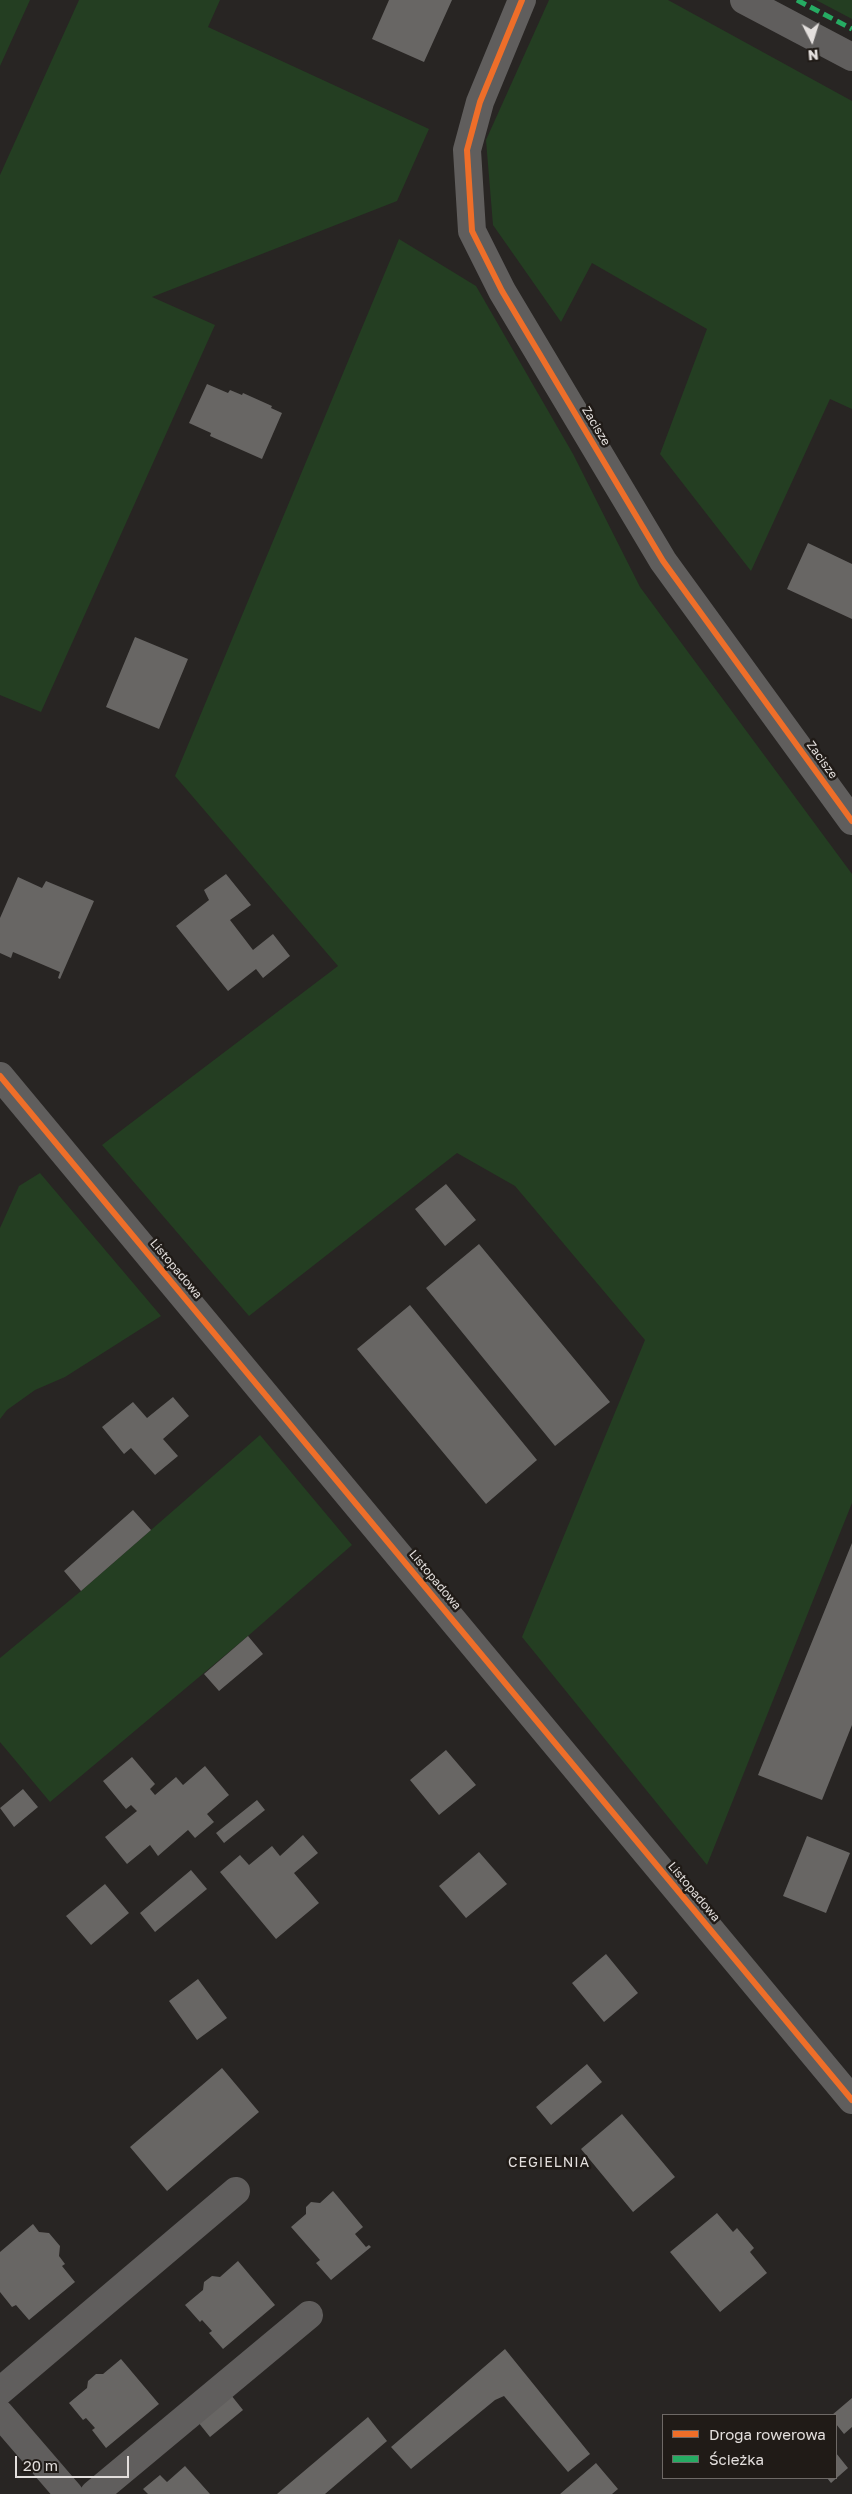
<!DOCTYPE html>
<html>
<head>
<meta charset="utf-8">
<style>
  body { margin:0 }
  #map { position:relative; width:852px; height:2494px; overflow:hidden; background:#282523; font-family:"Golos Text",sans-serif }
  canvas { display:block }
  .legend { position:absolute; left:662px; top:2414px; width:175px; height:65px; box-sizing:border-box; background:#201b17; border:1px solid #6e6966; margin:0; padding:6px 9px; list-style:none; font-size:15px; color:#e3dfdd }
  .legend li { display:flex; align-items:center; gap:10px; height:25px }
  .legend b { width:25px; border:1px solid #6e6966 }
  .north { position:absolute; left:787px; top:15px; width:50px; height:50px; -webkit-text-stroke:4px #201b17; paint-order:stroke; rotate:175deg; font-size:14px; font-weight:700; line-height:20px; text-align:center; color:#e3dfdd }
  .north::after { content:''; display:block; margin:auto; width:18px; height:22px; background:#e3dfdd; clip-path:polygon(50% 0,100% 100%,50% 72%,0 100%) }
  .scale { position:absolute; left:15px; top:2456px; width:114px; height:22px; box-sizing:border-box; border:2px solid #e3dfdd; border-top:0; padding-left:6px; font-size:15px; line-height:18px; white-space:nowrap; color:#e3dfdd; -webkit-text-stroke:4px #201b17; paint-order:stroke }
</style>
</head>
<body>
<div id="map">
<canvas width="852" height="2494"></canvas>
<ul class="legend">
<li><b style="height:6px;background:#ee6e29"></b>Droga rowerowa</li>
<li><b style="height:6px;background:#26ab63"></b>Ścieżka</li>
</ul>
<div class="north">N</div>
<div class="scale">20 m</div>
</div>
<script>
const ctx = document.querySelector('canvas').getContext('2d');
ctx.lineJoin = 'round';
function fillPath(path, color) {
  ctx.fillStyle = color;
  ctx.fill(path, 'evenodd');
}
function shape(rows) {
  const path = new Path2D();
  for (const r of rows) {
    path.moveTo(r[0], r[1]);
    for (let i = 2; i < r.length; i += 2) path.lineTo(r[i], r[i + 1]);
  }
  return path;
}
function trace(path, color, width, dash) {
  ctx.strokeStyle = color;
  ctx.lineWidth = width;
  ctx.lineCap = dash ? 'butt' : 'round';
  ctx.setLineDash(dash || []);
  ctx.stroke(path);
}
function label(font, color, halo, rows, align = 'center') {
  ctx.font = font + ' "Golos Text",sans-serif';
  ctx.lineWidth = 5;
  ctx.setLineDash([]);
  ctx.textBaseline = 'middle';
  ctx.strokeStyle = halo;
  ctx.fillStyle = color;
  for (const [text, x, y, turn = 0] of rows) {
    ctx.save();
    ctx.translate(x, y);
    ctx.rotate((+turn || 0) * Math.PI / 180);
    ctx.textAlign = isNaN(turn) ? turn : align;
    if (halo) ctx.strokeText(text, 0, 0);
    ctx.fillText(text, 0, 0);
    ctx.restore();
  }
}
fillPath(shape([
  [0,0,30,0,0,66],
  [79,0,220,0,208,27,429,129,397,201,152,297,215,325,41,712,0,695,0,175],
  [549,0,668,0,852,101,852,409,830,399,751,571,660,454,707,329,592,263,561,322,493,225,486,140],
  [816,0,852,0,852,19],
  [399,239,476,286,573,454,640,587,852,874,852,1503,707,1865,522,1637,645,1340,515,1186,457,1153,249,1316,102,1145,338,966,175,776],
  [40,1173,161,1316,65,1377,35,1390,7,1410,0,1419,0,1228,19,1186],
  [260,1435,352,1545,248,1636,50,1802,0,1742,0,1658,81,1591]
]), '#243e22');
fillPath(shape([
  [389,0,452,0,424,62,372,39],
  [207,384,228,393,230,390,242,395,243,393,272,406,271,408,282,413,262,459,210,436,211,433,189,423],
  [808,543,852,564,852,619,787,589],
  [135,637,188,659,159,729,106,707],
  [226,874,251,905,230,920,253,950,273,934,290,956,263,978,256,969,228,991,176,926,209,900,204,890],
  [18,877,42,888,46,881,94,901,60,979,58,978,60,972,13,952,11,958,0,953,0,918],
  [446,1184,476,1220,445,1246,415,1209],
  [479,1244,610,1402,555,1446,426,1288],
  [410,1305,537,1460,486,1504,357,1349],
  [173,1397,189,1416,163,1439,178,1456,155,1475,131,1448,124,1454,102,1427,133,1402,147,1418],
  [133,1510,151,1530,81,1591,64,1571],
  [852,1543,852,1725,822,1800,758,1775],
  [248,1636,263,1654,219,1691,204,1674],
  [446,1750,476,1785,439,1815,410,1780],
  [132,1757,155,1784,150,1789,155,1795,176,1777,183,1785,205,1766,229,1795,207,1814,214,1822,195,1838,188,1830,158,1856,150,1845,127,1864,105,1837,137,1811,131,1805,126,1809,103,1781],
  [23,1789,38,1807,14,1827,0,1808],
  [257,1800,265,1810,224,1843,216,1833],
  [303,1835,318,1853,294,1873,319,1903,276,1939,220,1872,240,1855,249,1865,272,1846,280,1856],
  [807,1836,850,1853,826,1913,783,1896],
  [479,1852,507,1884,466,1918,439,1886],
  [191,1870,207,1889,155,1932,140,1913],
  [105,1884,129,1913,91,1945,66,1916],
  [606,1954,638,1993,604,2022,572,1983],
  [198,1979,227,2018,197,2040,169,2001],
  [587,2064,602,2082,551,2125,536,2107],
  [222,2068,259,2112,167,2191,130,2147],
  [622,2114,675,2177,633,2212,581,2149],
  [333,2191,363,2227,355,2234,366,2247,369,2245,371,2247,331,2280,316,2263,320,2260,291,2227,306,2214,306,2207,311,2202,320,2203],
  [717,2213,733,2232,737,2228,754,2248,750,2252,767,2273,720,2312,670,2252],
  [33,2224,39,2232,49,2233,60,2246,59,2256,65,2264,62,2266,75,2282,29,2320,16,2305,12,2307,0,2292,0,2252],
  [238,2261,275,2305,223,2349,209,2333,212,2331,202,2320,200,2322,185,2305,203,2290,204,2282,212,2276,220,2277],
  [505,2349,590,2454,568,2472,504,2396,495,2400,411,2469,391,2447],
  [121,2359,159,2404,106,2448,92,2430,95,2428,86,2418,83,2420,69,2403,87,2388,88,2381,96,2374,103,2374],
  [231,2395,243,2410,210,2437,198,2422],
  [852,2398,852,2427,844,2434,836,2424,836,2415,832,2415],
  [368,2417,387,2441,325,2494,277,2494],
  [836,2453,848,2468,831,2483,827,2478,836,2478],
  [596,2463,618,2489,612,2494,560,2494],
  [185,2466,210,2494,148,2494,143,2489,160,2475,167,2482]
]), '#686664');
trace(shape([
  [522,0,480,102,467,150,472,231,502,291,663,561,852,821],
  [744,0,852,57],
  [0,1076,852,2100],
  [0,2391,236,2191],
  [0,2414,69,2494],
  [94,2494,309,2315]
]), '#605e5d', 28);
trace(shape([
  [797,0,852,29]
]), '#26ab63', 5, [10, 5]);
trace(shape([
  [522,0,480,102,467,150,472,231,502,291,663,561,852,821],
  [0,1076,852,2100]
]), '#ee6e29', 6);
label('12px', '#e3dfdd', '#201b17', [
  ["Zacisze",596,426,59],
  ["Zacisze",822,760,54],
  ["Listopadowa",176,1269,50],
  ["Listopadowa",435,1580,50],
  ["Listopadowa",694,1892,50]
]);
ctx.letterSpacing = '1px';
label('14px', '#e3dfdd', '#201b17', [
  ["CEGIELNIA",549,2163]
]);
ctx.letterSpacing = '0px';
</script>
</body>
</html>
